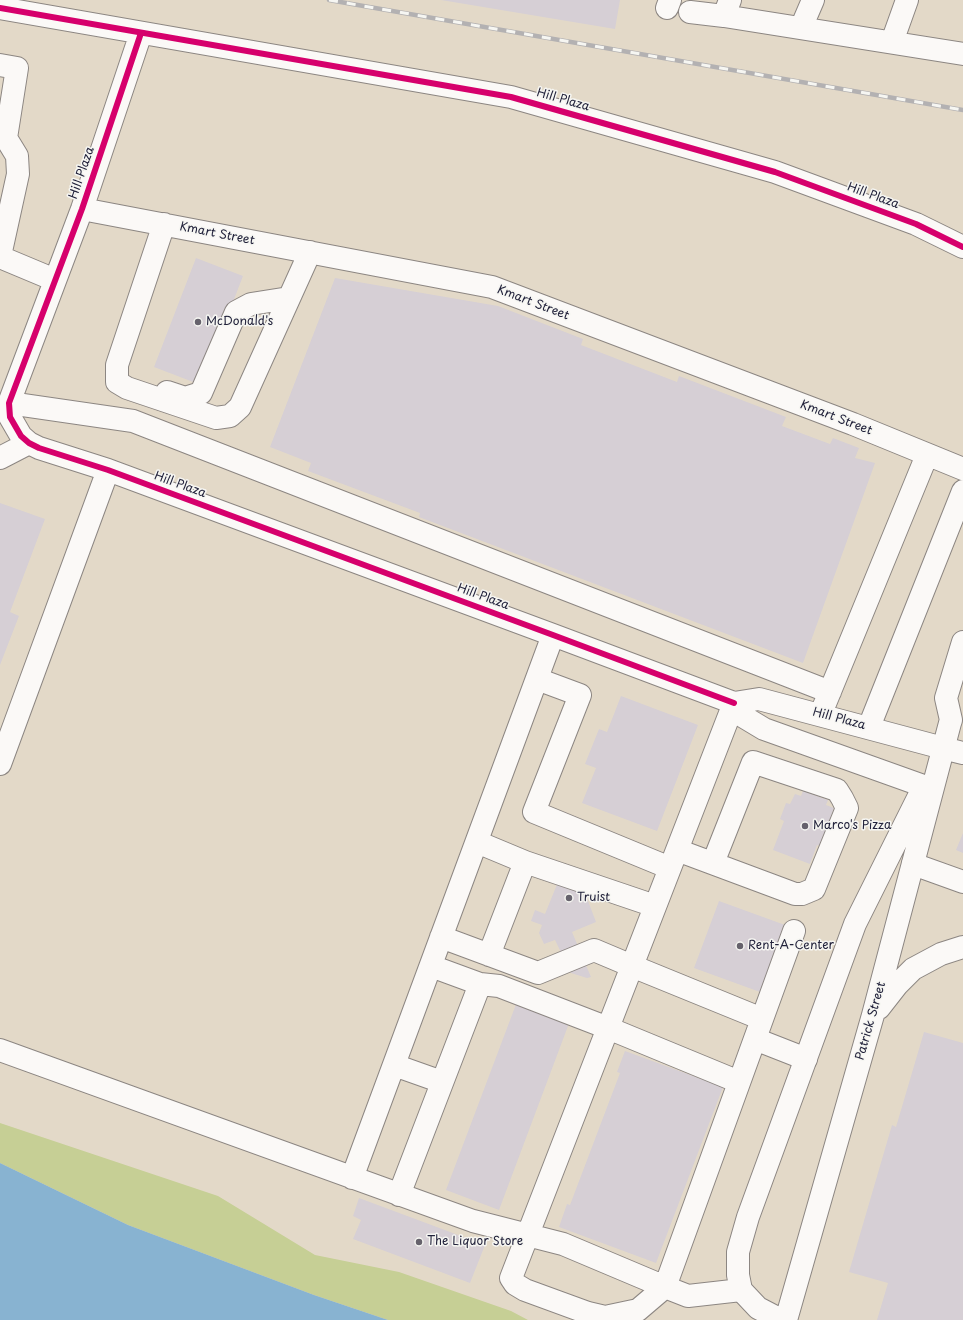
<!DOCTYPE html>
<html>
<head>
<meta charset="utf-8">
<style>
  body { margin:0 }
  canvas { display:block; background:#e3d9c8 }
</style>
</head>
<body>
<canvas width="963" height="1320"></canvas>
<script>
const ctx = document.querySelector('canvas').getContext('2d');
ctx.lineJoin = 'round';
function fillPath(path, color) {
  ctx.fillStyle = color;
  ctx.fill(path, 'evenodd');
}
function shape(rows) {
  const path = new Path2D();
  for (const r of rows) {
    path.moveTo(r[0], r[1]);
    for (let i = 2; i < r.length; i += 2) path.lineTo(r[i], r[i + 1]);
  }
  return path;
}
function trace(path, color, width, dash) {
  ctx.strokeStyle = color;
  ctx.lineWidth = width;
  ctx.lineCap = dash ? 'butt' : 'round';
  ctx.setLineDash(dash || []);
  ctx.stroke(path);
}
function label(font, color, halo, rows, align = 'center') {
  ctx.font = font + ' "Playpen Sans",sans-serif';
  ctx.lineWidth = 3;
  ctx.setLineDash([]);
  ctx.textBaseline = 'middle';
  ctx.strokeStyle = halo;
  ctx.fillStyle = color;
  for (const [text, x, y, turn = 0] of rows) {
    ctx.save();
    ctx.translate(x, y);
    ctx.rotate((+turn || 0) * Math.PI / 180);
    ctx.textAlign = isNaN(turn) ? turn : align;
    if (halo) ctx.strokeText(text, 0, 0);
    ctx.fillText(text, 0, 0);
    ctx.restore();
  }
}
fillPath(shape([
  [0,1123,218,1196,315,1255,399,1272,511,1311,528,1320,388,1320,314,1295,128,1225,0,1163]
]), '#c6cf95');
fillPath(shape([
  [0,1163,128,1225,314,1295,388,1320,0,1320]
]), '#88b3d1');
fillPath(shape([
  [441,0,620,0,615,29],
  [196,258,243,276,201,385,154,367],
  [335,278,498,306,583,339,581,345,677,382,679,376,786,417,782,426,830,444,833,438,859,448,855,458,875,463,803,663,419,517,420,513,308,471,311,463,270,447],
  [0,503,45,519,10,612,19,616,0,665],
  [621,696,698,725,657,831,582,803,596,768,585,764,599,729,607,732],
  [803,791,828,800,826,805,834,808,820,846,817,845,810,864,773,850,784,821,780,819,786,803,790,804,795,794,801,796],
  [963,833,963,853,956,850],
  [560,877,582,885,596,922,572,932,591,977,587,978,571,973,555,940,544,944,539,933,542,925,531,921,535,910,545,914],
  [719,901,785,925,760,992,694,968],
  [518,999,571,1018,499,1210,446,1190],
  [924,1032,963,1043,963,1320,877,1320,888,1283,849,1272,892,1125,896,1127],
  [625,1051,723,1087,656,1263,559,1227,567,1204,570,1205,620,1073,617,1072],
  [359,1198,485,1245,470,1283,353,1239,361,1220,353,1216]
]), '#d6cfd5');
const minor = shape([
  [730,0,724,16,963,54],
  [0,8,511,97,775,172,916,224,963,247],
  [667,8,670,0],
  [690,12,724,16],
  [801,28,813,0],
  [141,33,82,209,9,403,10,417,21,436,29,443,39,448,108,470,553,635,734,703,511,1278,515,1284,525,1290,588,1313,605,1317,638,1310,665,1287,688,1296,741,1290],
  [892,42,907,0],
  [0,65,17,68,6,138,0,137],
  [82,209,492,287,853,424,963,469],
  [164,224,117,365,117,382,127,388,216,418,230,416,240,407,310,252],
  [0,256,18,174,17,156,6,138],
  [0,257,55,280],
  [167,392,185,398,201,393,236,312,251,304,289,298],
  [9,403,133,421,830,692],
  [0,458,29,443],
  [537,679,580,695,534,812,670,868],
  [824,706,927,455],
  [869,727,963,491],
  [0,764,108,470],
  [932,789,764,729,744,717,734,703,759,699,943,748],
  [477,842,525,862,489,955],
  [677,850,795,894,802,894,814,889,847,808,842,798,837,790,753,762,713,863],
  [525,862,655,906],
  [913,864,963,882],
  [441,937,538,973,594,950,632,966,762,1019],
  [480,984,499,986,608,1028,739,1082],
  [755,1039,806,1059],
  [0,1050,473,1221,563,1244,665,1287,794,931],
  [394,1065,442,1082],
  [352,1178,553,635],
  [399,1195,480,984,431,966]
]);
const major = shape([
  [943,748,963,753],
  [879,1008,897,985,913,969,941,954,963,947],
  [781,1320,758,1308,741,1290,738,1275,738,1252,748,1217,855,924,923,788],
  [786,1320,873,1015,950,723,951,720,946,698,963,642]
]);
trace(minor, '#8c8682', 24);
trace(major, '#8c8682', 24);
trace(minor, '#fbf9f7', 22);
trace(major, '#fbf9f7', 22);
const rail = shape([
  [329,0,963,110]
]);
trace(rail, '#b3b1b2', 4.5);
trace(rail, '#f6f6f2', 3, [9]);
trace(shape([
  [0,8,511,97,775,172,916,224,963,247],
  [141,33,82,209,9,403,10,417,21,436,29,443,39,448,108,470,553,635,734,703]
]), '#d6006c', 6);
for (const [x, y, r, color] of [
  [198,322,4,"#66626c"],
  [805,826,4,"#66626c"],
  [569,898,4,"#66626c"],
  [740,946,4,"#66626c"],
  [419,1242,4,"#66626c"]
]) {
  const dot = new Path2D();
  dot.arc(x, y, r, 0, 2 * Math.PI);
  ctx.fillStyle = color;
  ctx.fill(dot);
  trace(dot, '#f6f6f2', 1.5);
}
label('12px', '#22223b', '#f6f6f2', [
  ["Hill Plaza",563,100,16],
  ["Hill Plaza",82,173,-71],
  ["Hill Plaza",873,196,20],
  ["Kmart Street",217,234,11],
  ["Kmart Street",533,303,21],
  ["Kmart Street",836,418,21],
  ["Hill Plaza",180,485,20],
  ["Hill Plaza",483,597,20],
  ["Hill Plaza",839,719,15],
  ["Patrick Street",871,1021,-74]
]);
label('12px', '#22223b', '#f6f6f2', [
  ["McDonald's",206,322],
  ["Marco's Pizza",813,826],
  ["Truist",577,898],
  ["Rent-A-Center",748,946],
  ["The Liquor Store",427,1242]
], 'left');
</script>
</body>
</html>
